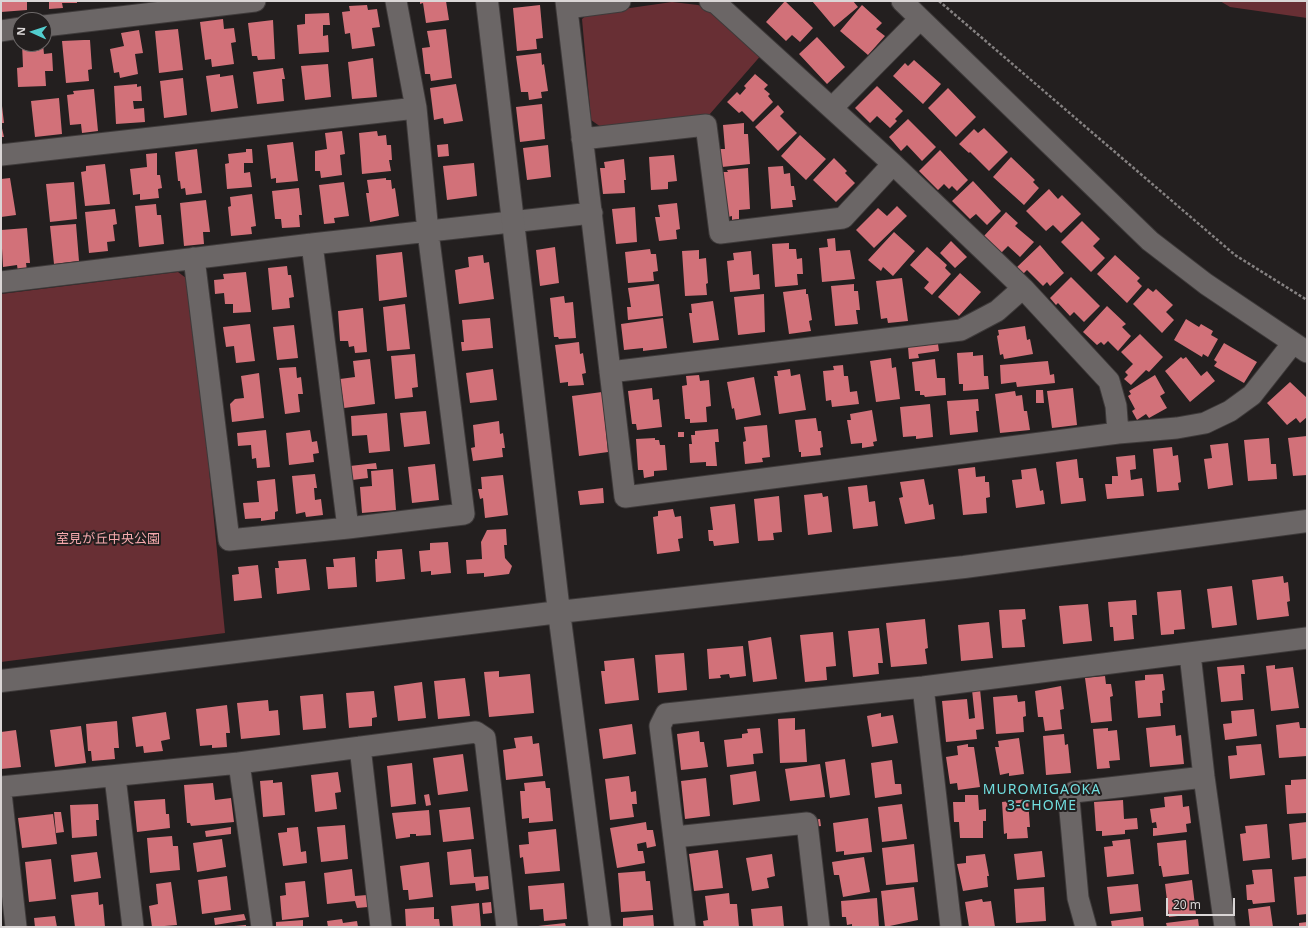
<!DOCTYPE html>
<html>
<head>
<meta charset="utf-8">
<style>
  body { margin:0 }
  #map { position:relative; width:1308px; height:928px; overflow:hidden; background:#231f1f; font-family:"Noto Sans",sans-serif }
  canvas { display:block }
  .frame { position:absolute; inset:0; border:2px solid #dad6d6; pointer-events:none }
  .north { position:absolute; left:12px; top:12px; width:40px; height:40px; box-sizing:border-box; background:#231f1f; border:1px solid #6c6868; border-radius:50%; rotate:273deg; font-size:11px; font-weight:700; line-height:16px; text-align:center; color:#dad6d6 }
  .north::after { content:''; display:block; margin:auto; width:14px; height:18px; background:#52cdce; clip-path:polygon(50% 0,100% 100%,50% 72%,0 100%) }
  .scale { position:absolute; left:1166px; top:898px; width:69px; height:18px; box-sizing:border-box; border:2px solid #dad6d6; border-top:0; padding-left:5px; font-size:12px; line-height:14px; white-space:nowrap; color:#dad6d6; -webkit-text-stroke:3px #231f1f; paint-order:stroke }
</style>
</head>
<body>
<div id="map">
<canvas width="1308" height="928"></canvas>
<div class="frame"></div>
<div class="north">N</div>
<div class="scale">20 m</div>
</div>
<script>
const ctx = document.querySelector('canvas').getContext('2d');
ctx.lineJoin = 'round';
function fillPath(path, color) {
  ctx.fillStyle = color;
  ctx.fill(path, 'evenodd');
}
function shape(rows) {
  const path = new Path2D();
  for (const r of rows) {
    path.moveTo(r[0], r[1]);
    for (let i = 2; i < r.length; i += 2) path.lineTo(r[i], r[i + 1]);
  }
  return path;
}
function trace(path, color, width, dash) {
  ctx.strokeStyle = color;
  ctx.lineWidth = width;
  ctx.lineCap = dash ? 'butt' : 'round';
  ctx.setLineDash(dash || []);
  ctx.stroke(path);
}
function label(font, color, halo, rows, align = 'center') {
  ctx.font = font + ' "Noto Sans","Noto Sans JP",sans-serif';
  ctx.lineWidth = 4;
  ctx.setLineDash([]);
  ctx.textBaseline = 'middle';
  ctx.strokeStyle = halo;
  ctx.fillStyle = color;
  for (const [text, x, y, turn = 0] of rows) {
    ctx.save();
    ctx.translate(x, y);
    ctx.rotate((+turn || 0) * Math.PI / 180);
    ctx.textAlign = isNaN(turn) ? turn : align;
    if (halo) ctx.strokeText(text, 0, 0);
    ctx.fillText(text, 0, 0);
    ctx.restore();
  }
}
fillPath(shape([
  [1220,1,1307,1,1307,18,1230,7],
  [672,2,698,5,716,11,763,53,709,115,601,127,591,120,582,19,588,14],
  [178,272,186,278,209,445,209,469,225,633,1,662,1,294]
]), '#682f34');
fillPath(shape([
  [1,1,27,1,27,10,1,12],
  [49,1,77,1,77,3,62,3,63,8,49,9],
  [420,1,446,1,449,20,426,23,423,3,420,4],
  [785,1,813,28,800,42,792,35,786,41,766,22],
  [812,1,853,1,858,7,834,27],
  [367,5,368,10,377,9,380,27,372,28,375,46,352,49,350,33,345,34,342,12,350,11,349,6],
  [540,5,543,38,536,39,537,49,517,51,513,8],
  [862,5,882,23,876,29,885,36,868,55,840,31],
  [329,13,330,25,323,25,323,36,328,35,329,52,299,54,297,25,305,24,305,14],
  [223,19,224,29,234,28,236,42,231,43,234,64,212,67,211,59,205,60,200,22],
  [273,20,275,59,258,60,257,56,252,56,248,23],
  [178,29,183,70,159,73,155,31],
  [446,29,452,78,431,81,430,74,425,74,422,48,430,47,427,31],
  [139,30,143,53,135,54,138,74,120,78,119,72,114,73,110,49,124,46,121,33],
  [817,37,845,67,827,84,799,54],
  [84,40,90,40,92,69,88,70,89,81,66,83,62,41],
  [22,44,43,44,44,54,52,53,53,71,45,71,46,86,18,87,17,68,23,67],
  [541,53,542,65,544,64,548,91,541,92,542,98,529,100,528,92,521,92,516,56],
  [373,58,377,97,352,99,348,62],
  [914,60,941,84,923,104,893,76,905,63,908,66],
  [328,64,331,97,305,100,301,66],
  [283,68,285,79,282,79,284,101,257,104,253,72],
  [220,74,220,77,233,75,238,108,211,112,206,76],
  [755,74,768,85,764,89,770,94,768,96,773,102,753,122,742,111,739,113,727,102,737,92,740,95,746,88,744,86],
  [183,78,187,115,164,118,160,81],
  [137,84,137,87,141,86,142,101,133,101,134,109,144,108,145,122,116,124,114,86],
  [456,84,463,121,444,124,443,118,434,120,430,88],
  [877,86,903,111,895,119,897,121,890,128,877,116,870,123,855,108],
  [948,88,976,117,956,137,928,108],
  [94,89,98,131,82,133,81,124,70,125,67,95,74,94,73,91],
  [59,98,62,134,35,137,31,101],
  [542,104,545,139,520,142,516,107],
  [778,105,784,112,780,116,797,133,778,151,755,127],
  [1,106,2,106,4,123,1,123],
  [908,119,936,147,922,161,907,145,901,151,889,137],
  [744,123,744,134,748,134,750,164,722,167,720,149,725,149,723,125],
  [1,124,4,137,1,137],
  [984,128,1008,152,989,171,970,152,969,153,959,144,974,129,978,133],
  [342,131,345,154,340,155,342,175,321,178,320,171,315,171,315,151,327,149,325,133],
  [377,131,378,136,386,135,387,145,391,145,392,160,389,160,391,171,362,174,359,133],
  [800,135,826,159,806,180,781,156],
  [293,142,298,181,276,183,276,178,271,179,267,145],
  [448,144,449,156,438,157,437,145],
  [548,145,551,177,527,180,523,148],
  [197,149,202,193,186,195,185,188,181,189,180,181,178,181,175,152],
  [246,149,252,149,253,163,244,163,244,173,250,172,252,187,227,189,225,164,229,163,228,154,246,152],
  [940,150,968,180,957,191,952,186,949,189,944,184,938,190,919,171],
  [157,153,157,175,160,175,162,188,158,189,159,198,140,200,140,194,133,195,130,169,147,167,146,154],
  [674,155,677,181,668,182,668,189,651,190,649,157],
  [1011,157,1035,180,1033,182,1039,188,1024,205,993,177],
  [834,158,847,171,845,173,855,183,836,202,813,180],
  [624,159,626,180,624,180,625,193,603,194,600,168,605,168,604,162],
  [474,163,477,196,447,200,443,166],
  [105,164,110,204,85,206,81,172,86,171,86,166],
  [783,166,784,174,790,173,791,186,794,186,796,200,792,200,793,207,771,209,768,167],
  [748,168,750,209,739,210,739,219,732,220,732,216,728,217,723,172,728,172,727,170],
  [10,178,16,215,1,217,1,179],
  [386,178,386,180,391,180,392,189,395,188,399,216,370,222,366,193,369,193,367,180],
  [973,181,1001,211,987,225,976,214,970,219,952,201],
  [74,182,77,219,50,222,46,184],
  [344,182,349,216,334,218,335,223,324,224,319,185],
  [299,188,302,215,299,215,300,227,282,228,281,219,275,219,272,191],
  [1049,189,1058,199,1062,195,1081,214,1061,233,1053,225,1046,231,1026,211],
  [252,194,256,226,251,227,252,234,231,236,228,207,231,206,230,197],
  [206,200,210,232,203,232,204,244,184,246,180,203],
  [677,203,680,229,676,230,677,239,659,241,655,217,660,217,658,205],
  [156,204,157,215,161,215,164,244,139,247,135,206],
  [897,206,907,216,874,248,856,230,878,208,887,216],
  [635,207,637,242,616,244,612,209],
  [115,209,117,224,113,225,115,241,107,242,108,251,89,253,85,212],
  [1006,212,1018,223,1015,226,1034,242,1020,257,1008,246,1001,253,984,236],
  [1082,221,1100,239,1093,246,1105,258,1091,272,1061,242],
  [76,224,79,261,54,264,50,226],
  [27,228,30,263,26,263,27,271,18,272,17,265,3,267,1,230],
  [894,232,915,251,893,276,883,267,881,271,868,260],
  [835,238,836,251,850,250,855,279,822,282,819,248,828,247,827,239],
  [951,241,967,257,955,268,940,253],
  [789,243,789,249,796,249,797,259,802,258,803,274,797,274,798,285,775,287,772,244],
  [1040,245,1064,273,1050,286,1047,282,1043,286,1027,270,1023,274,1016,268],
  [555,247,559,283,540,286,536,250],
  [927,247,947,265,945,268,951,274,932,295,924,288,929,282,910,265],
  [650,249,651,254,656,254,658,271,653,272,654,281,628,283,625,252],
  [699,250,699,259,706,258,708,283,706,284,707,295,685,296,682,251],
  [751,251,753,275,759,274,760,289,730,292,727,261,734,260,733,253],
  [402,252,407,297,379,301,376,255],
  [483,255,484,263,489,262,494,299,459,304,455,270,469,267,468,257],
  [1115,255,1140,278,1137,281,1142,286,1127,303,1097,274],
  [287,266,288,275,291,275,294,297,289,298,290,308,272,310,268,268],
  [246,272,251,312,233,313,233,304,225,304,224,293,215,294,214,280,224,279,223,274],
  [960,273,981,292,959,316,938,297],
  [1071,277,1100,306,1084,322,1074,312,1070,316,1058,303,1056,305,1050,298],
  [902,278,908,321,888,323,887,318,881,319,876,281],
  [659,284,663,316,628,320,627,307,631,307,628,288],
  [854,284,854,291,858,291,860,310,856,310,858,324,835,326,831,286],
  [1148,288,1153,292,1156,289,1173,305,1166,312,1174,320,1162,333,1133,304],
  [806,289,806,294,808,294,812,320,809,321,811,331,789,334,783,292],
  [764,294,765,332,738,335,734,297],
  [564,296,565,303,573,302,576,338,559,339,558,337,554,337,550,298],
  [713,301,719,340,693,343,689,313,692,313,691,304],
  [405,304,410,349,387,351,383,307],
  [1107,306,1126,324,1122,327,1131,336,1118,351,1108,341,1104,345,1101,342,1097,345,1083,332],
  [363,308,367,352,355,353,354,346,349,347,348,341,340,341,338,311],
  [490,318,493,348,462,351,461,342,464,342,462,320],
  [663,318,667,348,643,351,643,348,624,350,621,324],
  [1186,319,1199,327,1201,324,1213,331,1211,335,1218,339,1208,357,1203,354,1202,357,1174,340],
  [250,324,255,361,236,363,234,346,226,347,223,327],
  [294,325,298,358,277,360,273,327],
  [1025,326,1027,340,1030,339,1033,354,1004,359,1003,354,1000,355,997,336,999,335,998,330],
  [1140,334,1163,357,1149,372,1146,370,1131,385,1124,379,1128,375,1125,372,1133,364,1121,352],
  [579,342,580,354,583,353,586,373,582,374,584,385,568,386,568,382,560,383,555,345],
  [1224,343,1257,362,1244,383,1214,366,1217,362,1214,360],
  [938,344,939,351,918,354,919,358,909,359,908,347],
  [973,352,973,356,983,355,984,376,988,376,989,389,963,391,963,384,959,384,957,353],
  [415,354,418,387,412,388,413,397,395,399,391,356],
  [1181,357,1183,359,1186,357,1201,376,1207,371,1215,381,1190,402,1165,371],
  [891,358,892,368,896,367,900,399,876,402,870,361],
  [370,359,375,404,344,408,340,379,355,377,353,361],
  [935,359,937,378,945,378,946,395,925,397,924,395,920,395,920,391,915,391,912,362],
  [1048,361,1050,375,1054,374,1055,383,1017,387,1016,382,1001,384,1000,365],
  [843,365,844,376,848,376,850,392,857,391,859,404,832,407,831,400,826,401,823,371,834,370,833,366],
  [296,367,297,378,301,377,303,394,298,394,300,412,285,414,279,368],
  [493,369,497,400,470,403,466,373],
  [790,369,791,376,800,374,806,410,779,414,774,376,778,376,777,371],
  [259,373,264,418,232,422,230,404,235,399,244,398,241,376],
  [699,375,700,381,709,380,711,406,706,407,707,422,690,423,690,419,685,419,682,386,687,385,686,376],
  [1155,375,1165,393,1160,396,1167,408,1149,418,1146,414,1137,420,1132,411,1135,409,1128,396,1131,394,1129,391],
  [754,377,761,415,736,420,734,408,732,409,727,382],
  [1290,382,1307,398,1307,417,1300,423,1296,418,1287,425,1267,403],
  [652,388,653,400,659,399,662,427,637,430,636,424,632,424,628,391],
  [1073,388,1077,425,1052,428,1047,391],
  [1036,390,1043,390,1044,403,1036,403],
  [1015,391,1016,396,1022,395,1024,411,1027,411,1030,430,1000,433,995,394],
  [602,392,608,452,579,456,572,396],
  [978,399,979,411,976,411,978,432,950,435,947,401],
  [930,404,933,437,916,439,916,436,903,437,900,407],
  [872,410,877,441,873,442,874,446,862,448,862,443,851,444,847,420,851,420,850,414],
  [426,411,430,444,404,447,400,413],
  [387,413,390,451,369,453,367,435,352,436,351,416],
  [816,418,818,431,821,431,823,447,820,448,821,455,801,457,801,452,799,452,795,420],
  [499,421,500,434,503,433,505,448,502,448,503,457,473,461,471,448,475,447,473,425],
  [767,425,770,457,762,458,763,462,745,464,743,442,746,441,744,427],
  [718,429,719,442,715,442,717,466,706,466,706,462,690,463,689,444,692,444,691,435,695,435,695,431],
  [266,430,270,467,257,468,256,458,252,459,251,445,238,446,237,433],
  [310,430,312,442,317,441,319,453,313,454,314,462,289,465,286,433],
  [678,432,684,432,684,437,678,437],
  [1307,436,1307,475,1293,476,1288,438],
  [655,438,655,440,659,440,660,445,665,445,667,470,654,471,654,476,644,478,643,470,638,470,636,439],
  [1269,438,1271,464,1276,464,1277,479,1248,481,1244,440],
  [1228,443,1233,485,1208,489,1204,459,1212,458,1210,445],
  [1172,447,1173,456,1178,455,1181,482,1178,483,1179,490,1157,492,1153,449],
  [1135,455,1136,469,1130,470,1131,480,1142,478,1144,496,1107,499,1105,484,1112,484,1112,476,1118,476,1116,457],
  [1077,459,1079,478,1083,478,1086,501,1061,504,1056,462],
  [376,463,377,469,367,469,368,478,352,480,350,466],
  [435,464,439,500,412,503,408,467],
  [975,467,976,477,985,476,985,482,989,482,990,497,986,498,987,513,963,515,958,469],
  [1036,468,1040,491,1043,490,1045,504,1016,508,1012,480,1022,479,1021,470],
  [393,469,396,510,362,513,360,487,372,486,371,471],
  [315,474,317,488,314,488,315,500,321,499,323,515,306,517,305,512,296,514,292,476],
  [503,475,508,515,485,518,483,498,480,499,478,489,482,489,481,477],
  [275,479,278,511,275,512,275,519,261,521,261,518,245,519,243,503,259,502,257,481],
  [924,479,929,505,933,504,935,519,905,524,899,498,903,497,900,482],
  [867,485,869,502,875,501,878,526,853,529,848,487],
  [603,488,604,503,580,505,578,491],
  [822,493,823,497,828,496,832,532,808,535,804,495],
  [779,496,782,532,773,533,774,540,758,541,754,499],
  [735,504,739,543,714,546,713,541,709,541,708,530,713,530,710,507],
  [673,509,675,517,681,516,683,538,678,539,680,551,657,554,653,517,658,516,658,511],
  [506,529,507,545,504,545,505,558,512,566,509,574,484,577,484,573,467,574,466,560,482,559,481,542,487,530],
  [448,542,451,573,431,575,431,571,421,572,419,551,430,550,430,543],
  [402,549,405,579,376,582,375,559,377,559,377,551],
  [355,557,357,587,328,589,326,567,334,567,333,559],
  [306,559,310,590,277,594,275,568,279,568,278,561],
  [258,565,262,598,234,601,232,575,239,574,238,567],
  [1283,576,1284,583,1288,582,1290,601,1287,602,1289,616,1257,620,1252,580],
  [1232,586,1237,625,1212,628,1207,589],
  [1181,590,1185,629,1174,630,1174,634,1161,635,1157,592],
  [1136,600,1137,615,1132,615,1134,639,1114,641,1113,627,1110,627,1108,602],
  [1088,604,1092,641,1063,644,1059,606],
  [1025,609,1026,619,1022,620,1025,647,1002,648,999,610],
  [925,619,928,648,925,649,927,664,891,667,886,623],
  [989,622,993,658,961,661,958,625],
  [879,628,883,663,878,663,879,674,853,677,848,631],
  [833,632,836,666,826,667,827,680,805,682,800,635],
  [771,637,777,679,753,682,748,641],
  [743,646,746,676,730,678,729,674,720,675,721,678,709,679,707,649],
  [684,653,687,690,658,693,655,655],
  [634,658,639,700,605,704,601,671,605,671,604,661],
  [1244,665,1245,674,1241,674,1243,700,1221,702,1217,667],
  [1275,665,1275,669,1293,667,1299,708,1271,711,1266,666],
  [499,671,499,677,530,674,534,713,489,717,484,672],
  [1163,674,1165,690,1162,691,1163,703,1160,703,1161,716,1138,718,1135,681,1145,680,1145,675],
  [1105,676,1106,684,1111,684,1113,696,1110,697,1112,721,1091,723,1085,678],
  [465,678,470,716,438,719,434,681],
  [422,682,426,718,398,721,394,686],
  [1061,686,1064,709,1060,710,1062,729,1045,731,1043,717,1038,717,1035,691],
  [980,689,984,729,976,730,977,739,946,742,942,701,967,699,969,719,975,718,972,690],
  [374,691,377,717,372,718,372,726,349,728,346,693],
  [323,694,326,728,303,730,300,696],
  [1017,695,1018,702,1025,701,1026,716,1023,717,1024,732,996,734,993,697],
  [268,700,269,711,278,710,280,735,241,739,237,703],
  [227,705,230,733,226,733,227,747,212,748,212,745,200,746,196,709],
  [1254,709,1257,736,1225,740,1223,724,1232,723,1231,711],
  [166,712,170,739,161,741,163,751,144,753,143,746,136,747,132,717],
  [881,713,881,717,893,715,898,743,872,747,867,716],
  [795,718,795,730,805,729,807,762,780,763,778,719],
  [117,721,119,748,114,748,115,759,92,761,91,751,88,751,86,724],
  [1299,722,1300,728,1306,728,1307,756,1279,758,1276,725],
  [632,724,636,754,603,759,599,729],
  [1175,725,1176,736,1181,735,1184,764,1150,767,1146,728],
  [81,726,86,763,55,767,50,730],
  [760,728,763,753,753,754,754,764,727,767,724,740,742,738,742,734,748,733,747,729],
  [1108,728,1108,731,1117,730,1120,760,1109,761,1110,768,1097,769,1093,729],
  [16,730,21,767,1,769,1,732],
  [699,731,700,742,704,742,708,767,681,770,677,734],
  [1064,734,1065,745,1068,744,1071,773,1046,775,1043,736],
  [532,736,533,744,539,743,543,776,506,780,503,750,516,748,514,738],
  [1019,738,1024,774,1009,776,1009,773,1000,775,995,747,999,747,998,741],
  [968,744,968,747,974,747,980,787,958,790,957,783,950,784,946,757,958,755,957,746],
  [1261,744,1265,775,1230,779,1228,756,1237,755,1236,746],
  [463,754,468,791,438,795,433,758],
  [845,759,850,795,830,798,825,762],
  [892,760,895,784,901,784,902,794,875,798,871,763],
  [412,763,416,804,391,807,387,766],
  [820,764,825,797,790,801,785,769],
  [756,771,760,801,733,805,730,775],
  [338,772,341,792,335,793,337,809,315,812,311,775],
  [629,776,631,792,636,791,637,804,632,804,634,817,610,820,605,779],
  [706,778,710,816,685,819,681,781],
  [1307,779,1307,813,1287,814,1285,785,1291,785,1291,780],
  [273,780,273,783,282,782,285,815,263,817,260,781],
  [545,781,546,788,550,788,553,821,529,823,529,818,522,819,520,791,525,791,524,783],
  [213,783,215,800,231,798,234,822,191,826,190,823,187,823,184,785],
  [429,794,431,805,426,806,424,795],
  [965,795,978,795,979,810,986,809,986,821,983,821,983,838,960,838,959,822,954,822,953,802,965,802],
  [1182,795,1183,807,1189,806,1191,823,1186,824,1187,832,1153,836,1153,828,1157,828,1156,822,1152,823,1150,809,1165,807,1164,797],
  [165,799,166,814,169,814,170,828,137,832,134,801],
  [1028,799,1030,827,1027,827,1028,838,1007,839,1007,833,1004,834,1002,802],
  [1123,800,1124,819,1137,818,1138,829,1125,830,1125,834,1102,836,1102,831,1096,831,1094,802],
  [98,804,99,820,96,820,97,836,72,838,70,805],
  [902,804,907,839,882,842,878,807],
  [470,807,474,839,443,842,439,810],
  [429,810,431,835,416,836,416,834,410,834,410,837,396,839,392,813],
  [54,812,61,812,64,832,56,833],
  [53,814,57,844,22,848,18,818],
  [868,818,872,852,844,855,844,851,836,852,833,823],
  [820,819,821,826,813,827,812,820],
  [646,822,647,830,653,830,656,846,647,848,646,842,637,844,638,851,643,851,645,863,617,868,610,828],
  [1307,822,1307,858,1292,860,1289,824],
  [1267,824,1270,858,1243,861,1240,834,1246,833,1245,826],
  [345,825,348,859,321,862,317,827],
  [231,827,231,834,206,837,205,831],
  [298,827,301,852,306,851,307,863,283,866,278,833,287,832,287,828],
  [556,829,560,871,525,874,523,857,520,858,519,845,529,844,528,832],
  [172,836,173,846,178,846,180,870,150,873,147,838],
  [222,839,226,867,197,872,193,843],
  [1130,839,1134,874,1107,877,1104,847,1113,846,1112,841],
  [1186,840,1189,874,1163,877,1161,866,1159,866,1157,843],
  [914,844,918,882,886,885,882,848],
  [471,849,474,877,488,876,489,889,476,891,475,883,450,885,447,852],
  [718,850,723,888,694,891,689,854],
  [1042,851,1045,877,1017,880,1014,854],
  [97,852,101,878,74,882,71,855],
  [772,854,775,876,767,878,769,888,752,891,746,858],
  [985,854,989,876,987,876,988,887,963,891,957,864,966,863,966,856],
  [864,857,870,892,843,897,839,875,834,875,832,862],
  [51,859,56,899,29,902,25,862],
  [429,862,433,897,409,900,408,890,403,890,400,866],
  [352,869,355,896,367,895,368,907,357,908,355,901,327,904,324,873],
  [1272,869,1275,902,1253,904,1252,900,1247,900,1246,885,1254,884,1252,870],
  [645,871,646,881,650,881,653,910,621,912,618,873],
  [227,876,231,910,202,914,198,880],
  [1307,876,1307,914,1297,915,1294,877],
  [1192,880,1196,914,1169,917,1165,884],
  [305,881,309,917,282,920,280,896,286,895,285,883],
  [171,882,177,925,152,927,149,906,158,904,156,884],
  [564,883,567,919,544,921,543,909,530,910,528,886],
  [1138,884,1141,911,1110,914,1107,887],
  [914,887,918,920,885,927,881,891],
  [1044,887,1046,921,1016,923,1014,889],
  [98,892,99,905,103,904,105,927,75,927,71,895],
  [729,893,730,904,737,904,739,927,704,927,703,921,708,920,705,896],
  [877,898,879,927,852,927,852,924,847,925,846,917,842,917,841,901],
  [982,899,983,902,991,901,995,927,969,927,965,902],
  [491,902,492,913,483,914,482,903],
  [479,903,481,927,453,927,451,906],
  [782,906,784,927,753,927,751,909],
  [1270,906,1273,927,1250,927,1248,909],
  [434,907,434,919,439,919,440,927,406,927,405,909],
  [244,914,246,920,215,925,214,918],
  [653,915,654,927,623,927,623,918],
  [55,916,57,927,35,927,34,918],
  [1143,917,1144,927,1112,927,1111,921],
  [342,919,343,923,357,921,358,927,328,927,327,921],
  [1198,919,1199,927,1167,927,1166,923],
  [303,920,303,927,276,927,276,922],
  [1307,922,1307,927,1299,927,1299,923],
  [565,923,566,927,539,927,538,926],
  [246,925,246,927,234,927,234,926]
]), '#d27179');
const minor = shape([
  [566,1,625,497,1118,433,1177,428,1205,423,1230,411,1252,395,1293,343],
  [710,1,716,3,893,164,1023,288,1109,381,1116,406,1118,433],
  [902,1,1150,241,1206,284,1307,352],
  [567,8,620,1],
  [44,26,255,1],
  [1,31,20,28],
  [832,108,920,19],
  [582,139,706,125,720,233,843,218,893,164],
  [1,155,416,108,396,1],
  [312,244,348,528],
  [194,258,229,540,348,528,464,514,428,232,416,108],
  [1,282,312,244,592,213],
  [610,372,961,330,997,311,1023,288],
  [1190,654,1204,777,1225,927],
  [923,687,951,927],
  [360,747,381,927],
  [239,763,262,927],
  [115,777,133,927],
  [1,787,239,763,476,732,485,738,507,927],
  [1,793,16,927],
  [675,837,807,823,819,927],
  [685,927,660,726,666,714,923,687,1307,638],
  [1086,927,1078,898,1069,800,1074,792,1204,777]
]);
const tertiary = shape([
  [487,1,559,612,600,927],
  [1,681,559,612,964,567,1307,521]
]);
trace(minor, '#3e3a3a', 23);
trace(tertiary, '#3e3a3a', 24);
trace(shape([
  [939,1,1235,255,1307,300]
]), '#858181', 2.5, [3, 2]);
trace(minor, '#6b6666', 21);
trace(tertiary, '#6b6666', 22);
label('13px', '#f6a9ad', '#231f1f', [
  ["室見が丘中央公園",108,539]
]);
ctx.letterSpacing = '1px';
label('14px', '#71dedf', '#231f1f', [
  ["MUROMIGAOKA",1042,790],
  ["3-CHOME",1042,806]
]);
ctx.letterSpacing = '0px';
</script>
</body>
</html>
